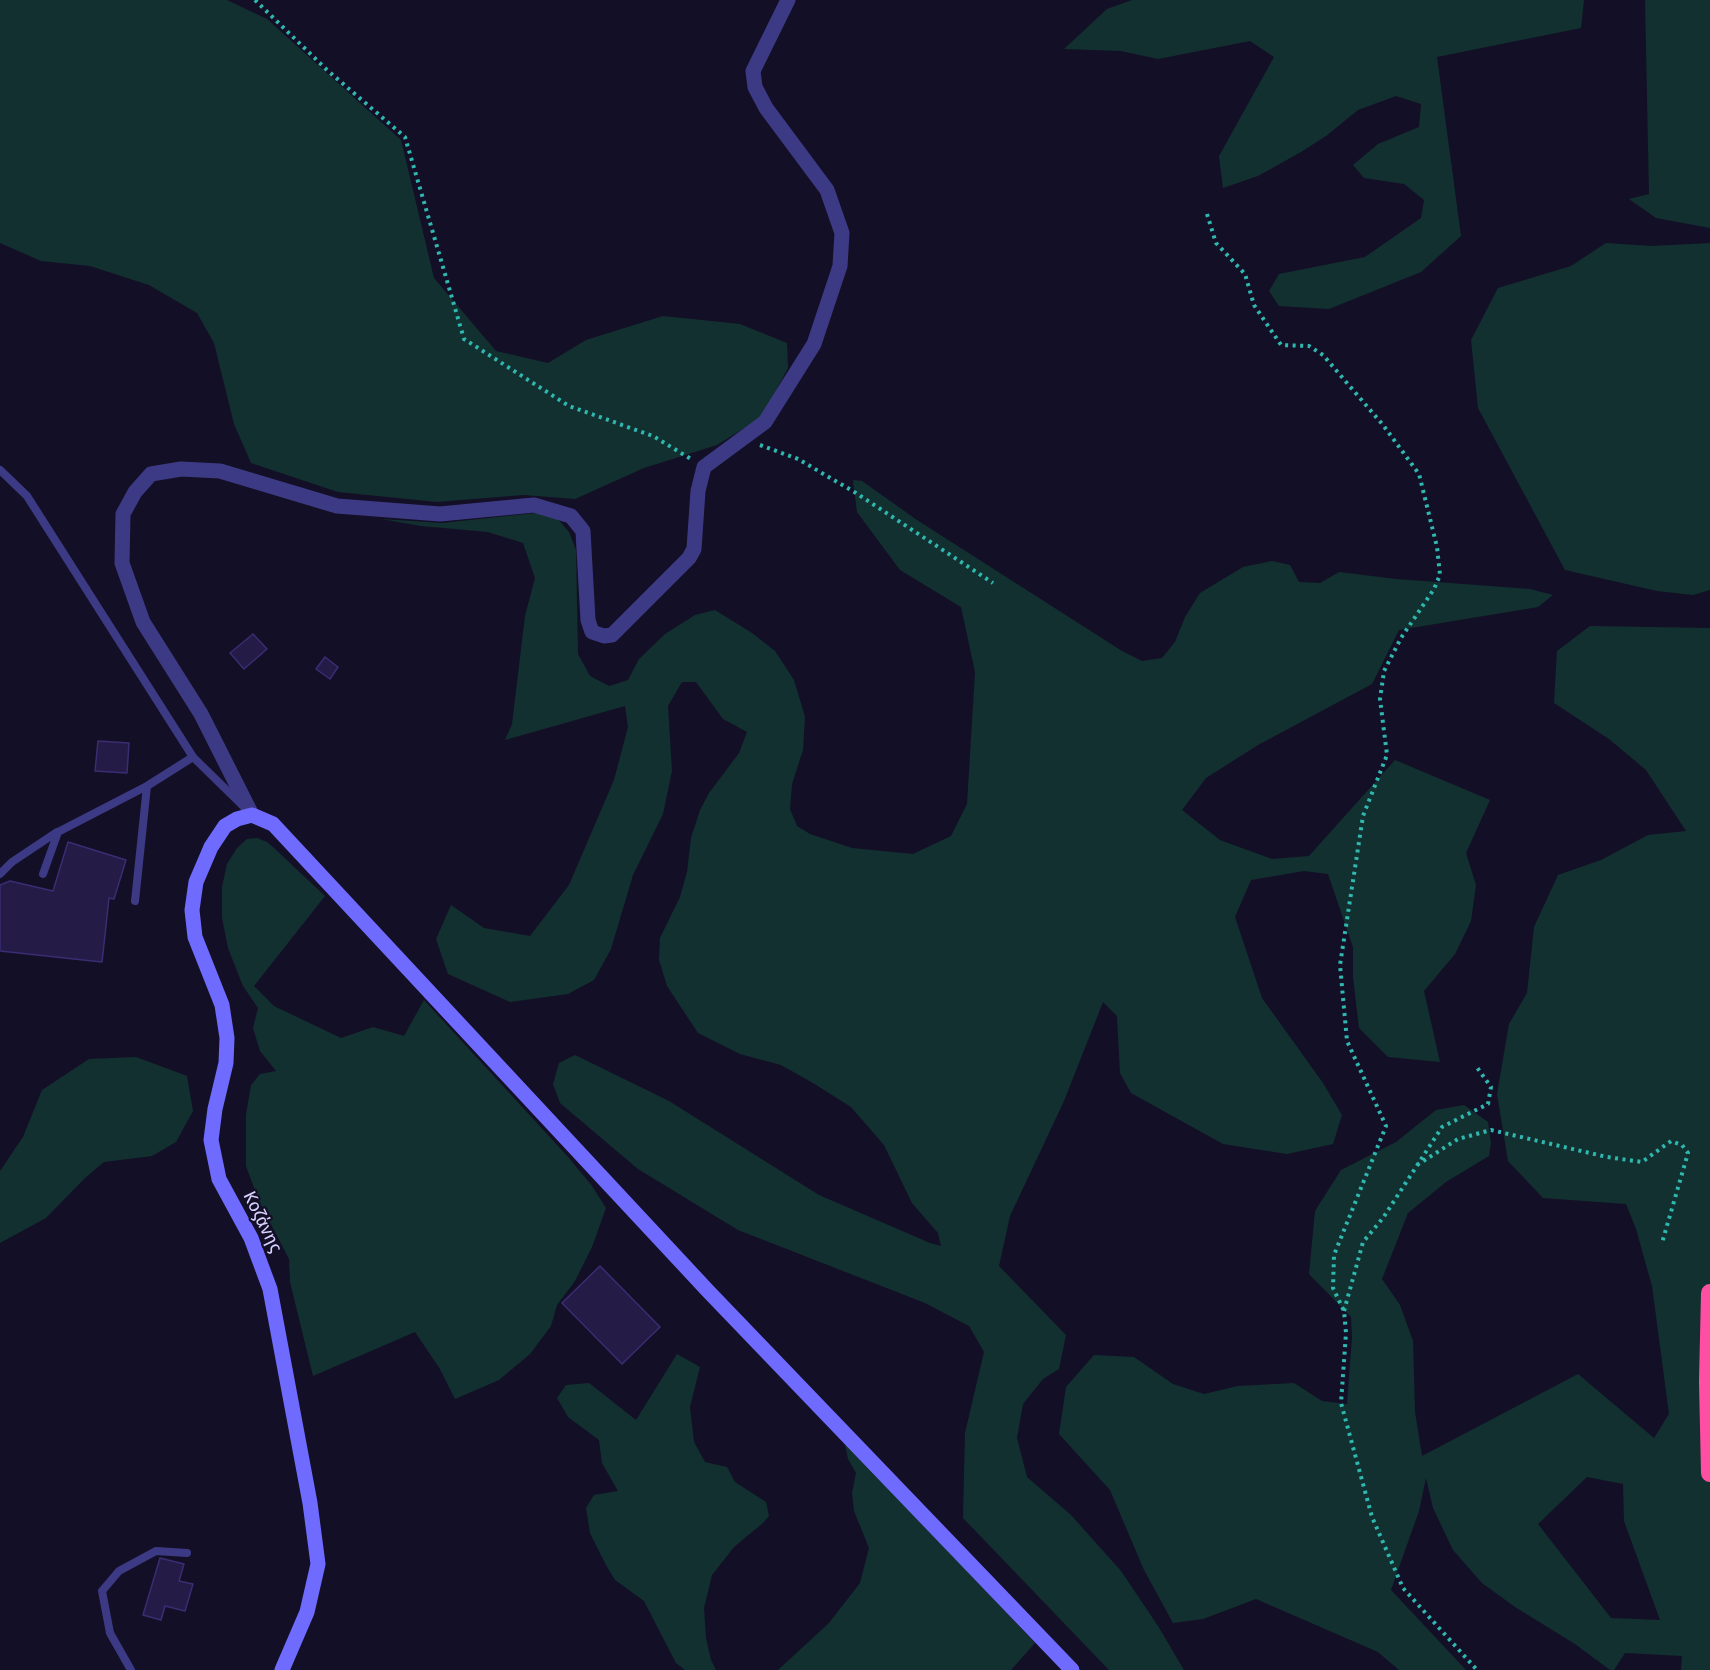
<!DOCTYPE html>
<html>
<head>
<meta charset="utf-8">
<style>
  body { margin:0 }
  canvas { display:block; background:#130f26 }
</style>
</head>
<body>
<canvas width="1710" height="1670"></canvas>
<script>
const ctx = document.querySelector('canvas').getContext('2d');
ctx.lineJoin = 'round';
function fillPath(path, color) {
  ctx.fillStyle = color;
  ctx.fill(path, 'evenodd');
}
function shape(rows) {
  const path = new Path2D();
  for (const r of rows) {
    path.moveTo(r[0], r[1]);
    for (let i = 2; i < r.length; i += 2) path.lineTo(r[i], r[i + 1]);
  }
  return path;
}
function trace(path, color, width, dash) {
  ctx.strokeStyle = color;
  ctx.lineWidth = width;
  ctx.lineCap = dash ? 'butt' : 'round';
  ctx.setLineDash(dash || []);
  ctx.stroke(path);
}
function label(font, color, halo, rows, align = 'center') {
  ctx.font = font + ' "Fira Sans",sans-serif';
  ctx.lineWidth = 4.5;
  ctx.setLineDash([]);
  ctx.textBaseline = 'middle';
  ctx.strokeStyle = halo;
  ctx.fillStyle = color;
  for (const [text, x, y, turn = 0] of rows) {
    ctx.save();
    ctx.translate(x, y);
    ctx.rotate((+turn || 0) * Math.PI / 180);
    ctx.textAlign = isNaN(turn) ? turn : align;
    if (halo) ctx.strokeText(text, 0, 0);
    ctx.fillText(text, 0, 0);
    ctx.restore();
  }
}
fillPath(shape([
  [0,0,227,0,267,19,401,140,434,278,496,351,548,363,586,340,663,316,740,324,787,343,788,368,762,417,717,445,644,468,575,499,523,495,437,502,338,492,251,463,234,424,214,343,197,313,149,285,90,266,41,261,0,243],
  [1132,0,1584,0,1581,28,1437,57,1461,236,1421,272,1329,309,1279,306,1269,291,1279,274,1365,257,1421,218,1424,200,1404,184,1364,178,1353,165,1378,144,1419,127,1421,104,1396,96,1358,110,1326,136,1301,152,1258,176,1223,188,1219,156,1274,57,1250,41,1158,59,1121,51,1064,49,1107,9],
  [1645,0,1710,0,1710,228,1656,218,1629,199,1649,194],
  [1606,243,1651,246,1710,243,1710,590,1693,595,1657,591,1565,570,1478,408,1471,340,1498,288,1571,266],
  [853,480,862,481,917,520,1122,651,1142,661,1162,658,1175,642,1185,617,1200,593,1243,567,1272,561,1290,565,1299,582,1320,583,1339,572,1396,579,1530,589,1553,595,1538,607,1399,630,1372,684,1258,745,1206,778,1182,810,1220,840,1272,859,1309,856,1395,760,1490,800,1466,853,1476,885,1471,921,1455,954,1424,991,1440,1062,1388,1057,1359,1028,1353,977,1353,947,1328,874,1304,871,1251,880,1235,917,1262,998,1323,1083,1342,1115,1333,1144,1287,1154,1223,1144,1131,1093,1120,1073,1117,1016,1103,1002,1064,1101,1010,1216,999,1266,1066,1335,1059,1369,1043,1379,1023,1404,1017,1438,1027,1477,1071,1515,1121,1571,1158,1626,1184,1670,1109,1670,963,1518,965,1433,984,1352,969,1326,925,1303,738,1230,638,1169,560,1103,553,1084,559,1063,575,1055,669,1101,819,1195,930,1243,941,1246,938,1233,912,1203,884,1145,851,1107,813,1083,781,1065,740,1054,698,1033,667,986,659,960,660,938,680,897,687,872,691,838,700,810,709,793,739,753,747,732,723,719,696,682,682,682,668,706,672,771,663,814,633,875,611,949,594,980,568,994,510,1002,448,974,436,939,451,905,484,928,530,936,569,885,614,780,628,727,625,706,505,740,512,724,525,616,535,578,523,543,488,532,421,526,381,519,442,523,535,513,557,518,569,532,576,550,578,654,590,676,609,686,628,680,639,659,665,634,695,615,715,610,752,633,775,651,794,680,805,717,803,750,792,784,790,809,797,826,810,834,852,848,913,854,951,836,967,804,975,672,961,607,900,570,857,512],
  [1590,626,1710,628,1710,1670,1681,1670,1682,1656,1625,1653,1614,1670,1610,1670,1575,1644,1515,1607,1482,1583,1453,1550,1433,1508,1426,1478,1419,1511,1391,1590,1466,1670,1399,1670,1378,1652,1256,1599,1203,1619,1173,1623,1144,1570,1110,1490,1059,1434,1066,1387,1094,1355,1134,1357,1173,1384,1204,1394,1238,1386,1294,1383,1322,1401,1347,1404,1352,1337,1351,1317,1309,1274,1315,1211,1341,1170,1396,1142,1436,1110,1464,1105,1488,1122,1491,1143,1489,1156,1446,1182,1408,1213,1382,1279,1400,1305,1413,1341,1415,1412,1422,1456,1578,1374,1654,1438,1669,1414,1652,1286,1636,1229,1626,1204,1543,1198,1508,1161,1497,1094,1509,1024,1527,993,1534,927,1558,875,1601,860,1648,835,1686,831,1646,770,1609,739,1554,703,1557,651],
  [1587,1477,1623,1484,1624,1521,1660,1620,1611,1618,1538,1524],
  [257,838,267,842,274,848,325,896,254,986,274,1006,341,1038,373,1027,404,1036,424,1000,569,1158,592,1186,606,1208,592,1247,575,1281,557,1305,551,1326,530,1354,499,1380,455,1399,440,1369,415,1332,313,1376,290,1282,289,1259,259,1201,246,1166,246,1115,251,1085,260,1074,276,1071,260,1051,253,1028,258,1008,243,986,228,948,222,918,222,887,227,864,237,848,247,839],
  [136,1057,187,1076,193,1111,176,1142,152,1156,104,1162,85,1178,46,1218,0,1243,0,1171,23,1137,42,1090,89,1059],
  [677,1354,700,1367,690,1407,694,1442,705,1462,727,1467,735,1482,766,1502,769,1516,763,1523,734,1547,712,1575,704,1608,706,1638,711,1660,716,1670,685,1670,676,1663,644,1601,615,1580,606,1565,590,1533,586,1508,594,1495,618,1491,602,1463,599,1440,568,1417,557,1398,566,1385,589,1383,636,1420],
  [844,1439,1035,1643,1011,1670,778,1670,829,1623,860,1583,869,1548,854,1511,852,1493,856,1473,848,1459]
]), '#12302f');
const building = shape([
  [253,634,267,649,244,669,230,653,253,634],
  [325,657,338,667,330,679,316,669,325,657],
  [98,741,129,743,127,773,95,771,98,741],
  [68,842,126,860,114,899,109,898,102,962,0,951,0,885,10,881,53,891,68,842],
  [600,1266,660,1327,622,1364,562,1303,600,1266],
  [160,1558,184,1564,179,1581,193,1584,185,1611,165,1606,161,1620,143,1615,160,1558]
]);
fillPath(building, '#241b47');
trace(building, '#3b2d73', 1.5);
trace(shape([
  [255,0,327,70,405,137,464,339,569,406,653,436,691,459],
  [1207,214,1216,243,1245,274,1254,305,1281,345,1309,346,1323,355,1383,425,1419,474,1437,547,1440,575,1434,589,1401,638,1384,671,1380,699,1387,755,1363,816,1340,965,1347,1041,1386,1126,1334,1255,1333,1288,1344,1311,1346,1333,1341,1403,1372,1517,1403,1588,1477,1670],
  [760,445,798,459,856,493,993,583],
  [1417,1165,1458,1139,1491,1130,1607,1157,1642,1162,1671,1141,1682,1145,1688,1153,1662,1243],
  [1344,1311,1363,1242,1383,1218,1442,1127,1488,1104,1491,1087,1476,1066]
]), '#2fb8b0', 4, [3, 4.5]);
trace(shape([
  [0,470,27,496,193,757,243,806],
  [0,874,12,862,57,832],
  [43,874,58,832,147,786],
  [135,901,147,786,193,757],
  [131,1670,110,1633,102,1591,119,1571,156,1551,187,1553]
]), '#3d3a85', 8);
trace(shape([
  [252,815,201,714,143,622,122,563,123,514,135,492,151,474,181,469,220,471,337,506,440,514,534,505,571,516,583,531,588,620,592,632,604,636,612,635,689,558,694,549,698,491,704,467,765,422,814,344,840,266,842,233,827,190,766,108,755,87,753,71,788,0]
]), '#3d3a85', 15);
trace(shape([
  [282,1670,307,1612,318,1564,310,1503,270,1289,251,1238,219,1179,211,1140,215,1109,226,1063,227,1038,222,1005,195,937,192,910,196,882,211,847,225,826,237,819,252,815,273,824,708,1291,1072,1670]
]), '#6f6bff', 15);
trace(shape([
  [1710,1293,1708,1381,1710,1473]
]), '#ff4fa3', 18);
label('18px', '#d9d4ff', '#130f26', [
  ["Κοζάνης",262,1222,64]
]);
</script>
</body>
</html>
